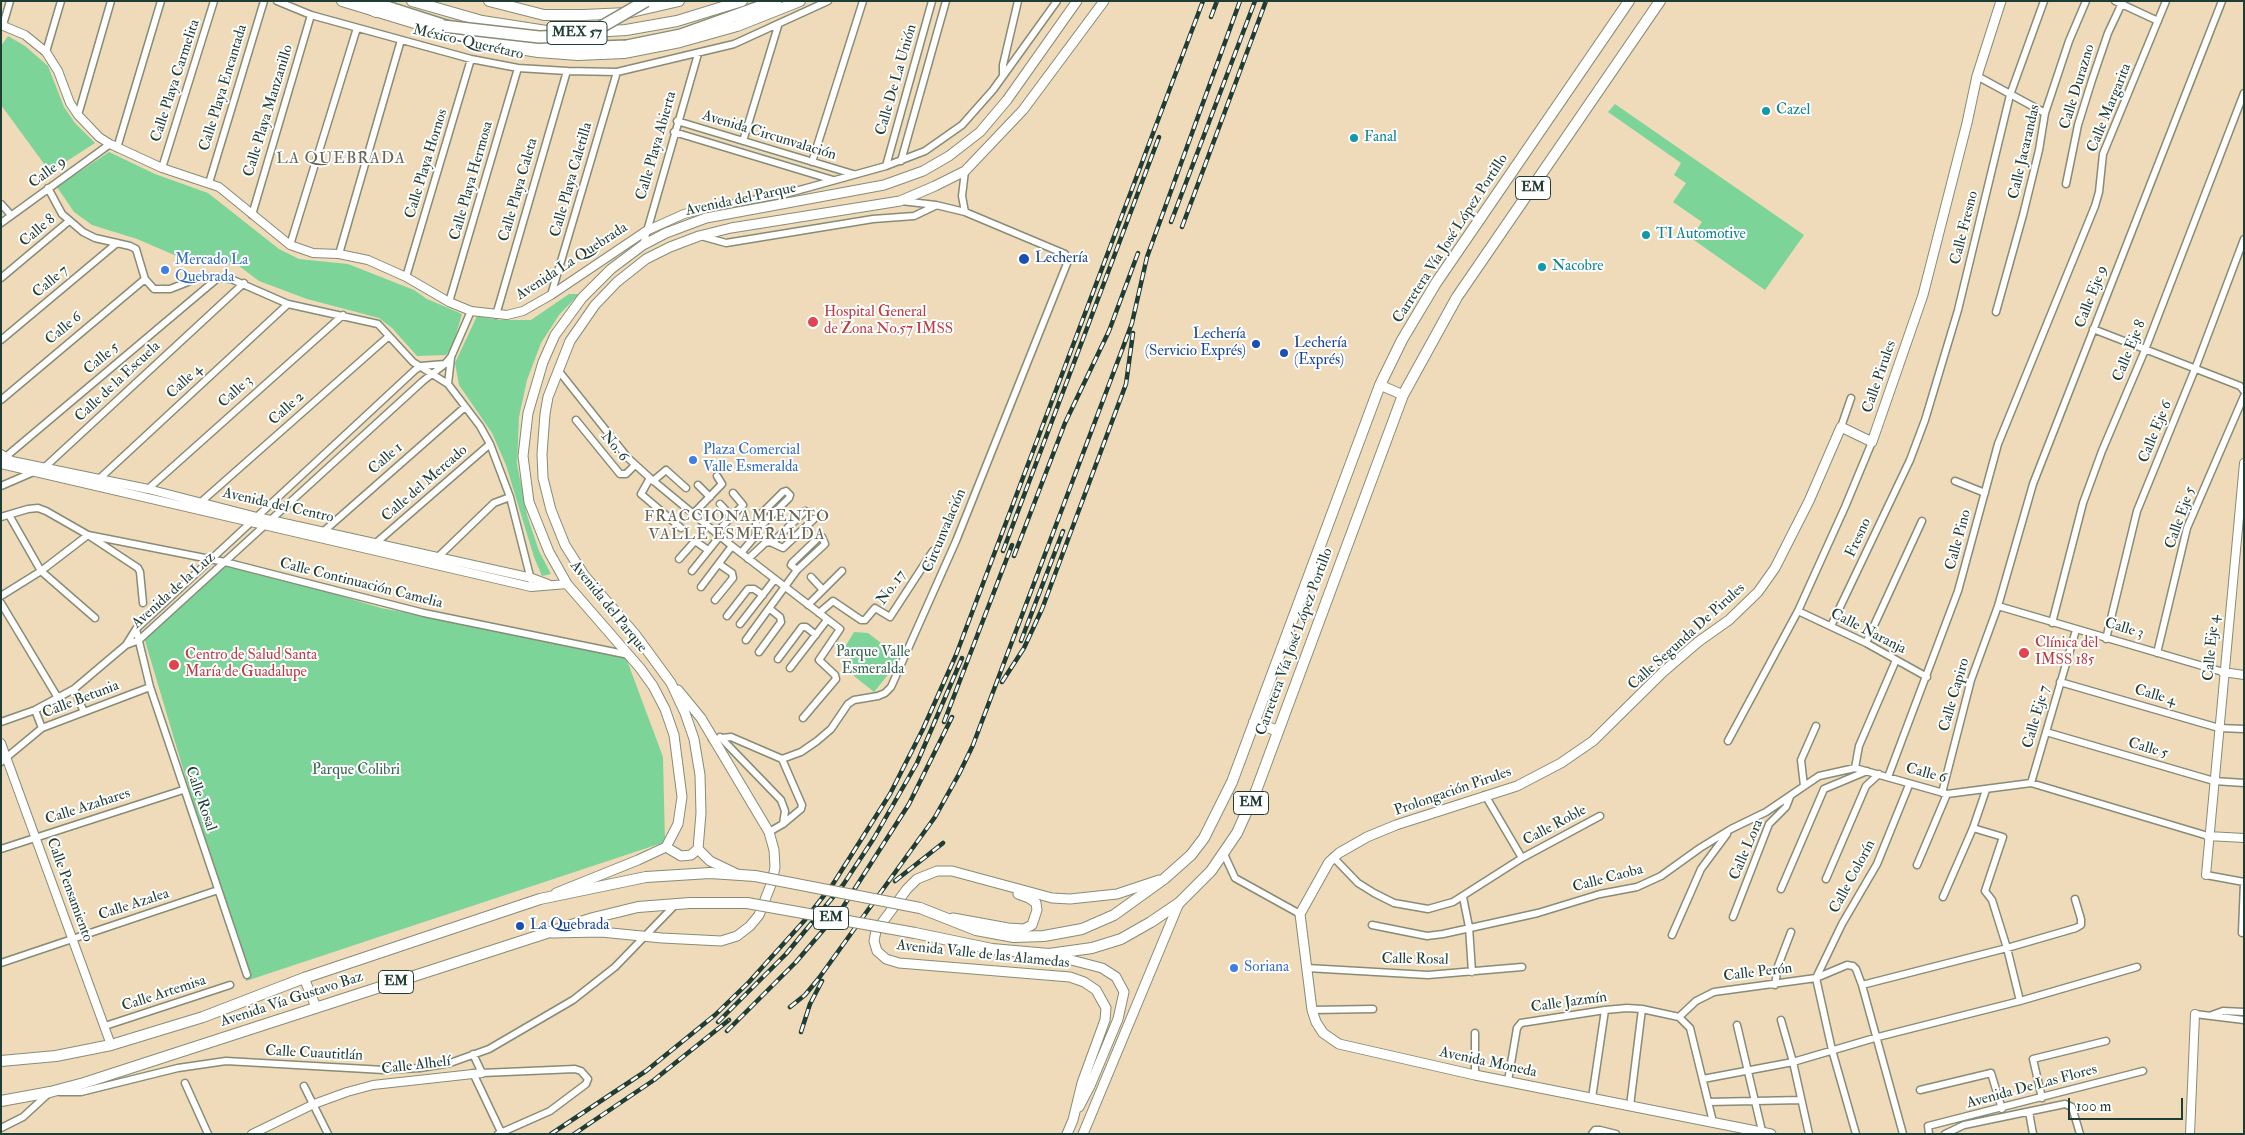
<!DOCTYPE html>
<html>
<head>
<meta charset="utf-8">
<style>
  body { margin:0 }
  #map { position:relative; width:2245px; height:1135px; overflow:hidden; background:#efdbb9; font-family:"IM FELL Double Pica",serif }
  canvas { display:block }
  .frame { position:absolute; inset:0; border:2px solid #1f3d34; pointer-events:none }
  .scale { position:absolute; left:2068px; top:1098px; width:115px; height:22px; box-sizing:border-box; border:2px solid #1f3d34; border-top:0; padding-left:6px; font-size:15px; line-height:18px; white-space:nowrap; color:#1f3d34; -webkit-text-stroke:4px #fff; paint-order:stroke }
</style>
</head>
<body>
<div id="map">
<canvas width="2245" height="1135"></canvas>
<div class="frame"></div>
<div class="scale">100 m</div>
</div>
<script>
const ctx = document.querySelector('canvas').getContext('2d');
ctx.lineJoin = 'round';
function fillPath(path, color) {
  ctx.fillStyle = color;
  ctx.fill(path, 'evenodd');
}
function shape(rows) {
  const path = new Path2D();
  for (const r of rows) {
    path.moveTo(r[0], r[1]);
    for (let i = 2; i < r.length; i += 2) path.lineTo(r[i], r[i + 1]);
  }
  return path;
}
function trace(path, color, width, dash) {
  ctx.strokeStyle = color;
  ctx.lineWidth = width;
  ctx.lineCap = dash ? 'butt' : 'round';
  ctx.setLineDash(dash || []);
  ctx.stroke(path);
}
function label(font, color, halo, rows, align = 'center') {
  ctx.font = font + ' "IM FELL Double Pica",serif';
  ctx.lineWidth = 4;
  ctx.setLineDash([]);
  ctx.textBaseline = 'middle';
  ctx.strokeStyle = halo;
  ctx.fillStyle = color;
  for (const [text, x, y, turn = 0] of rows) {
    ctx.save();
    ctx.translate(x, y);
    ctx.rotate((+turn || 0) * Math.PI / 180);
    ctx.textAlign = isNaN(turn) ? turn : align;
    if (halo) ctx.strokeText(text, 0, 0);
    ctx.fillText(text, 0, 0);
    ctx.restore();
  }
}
fillPath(shape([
  [8,36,25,46,48,66,64,107,75,123,95,143,50,172,1,105,1,46],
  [1615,104,1804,235,1765,290,1691,238,1702,222,1673,202,1686,183,1674,175,1681,163,1608,112],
  [109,152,155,174,208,193,279,249,299,259,348,264,414,290,427,299,462,314,453,345,446,355,417,356,392,328,379,318,307,299,259,281,239,266,179,257,137,239,92,225,74,212,57,187],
  [569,294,579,294,559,315,541,343,527,380,519,417,517,464,527,515,539,551,551,574,542,576,534,557,506,465,492,433,459,385,455,363,477,316,499,320,531,320],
  [230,563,381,608,625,655,663,757,665,842,246,981,143,634],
  [854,632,868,633,898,656,895,666,874,692,854,676,853,664,845,647]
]), '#7cd499');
const minor = shape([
  [277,1,311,15,471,59,518,68,567,71,617,72,734,44,828,1],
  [2115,1,2158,21],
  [3,25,10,1],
  [46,52,61,1],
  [1003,76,1003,65,1018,1],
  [1977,76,2045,113],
  [78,115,111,1],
  [677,121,853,174],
  [674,132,833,180],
  [743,141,778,26],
  [117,148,161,1],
  [901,161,946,1],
  [812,162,863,1],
  [886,166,932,1],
  [162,168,214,1],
  [965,171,962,196,965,212],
  [209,183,264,1],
  [2066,184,2078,125,2092,80,2108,33,2123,1],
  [48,188,62,214,83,232,95,238,130,246,136,249,145,279,154,289,170,289,193,280,205,277,231,279,288,304,378,324,413,362,448,384,480,426,490,444,510,497,531,580],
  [1,204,11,215],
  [704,209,785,194,886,166,925,151,962,125,993,90,1057,1],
  [252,215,311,15],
  [1,223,110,144],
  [701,236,726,243,873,219,914,216,935,206],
  [290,245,357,28],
  [643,245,698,54],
  [339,254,401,40],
  [406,277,471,59],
  [1,278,69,221],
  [551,295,617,72],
  [449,302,518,68],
  [1996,312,2023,215,2039,150,2045,113,2069,41,2086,1],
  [496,315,567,71],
  [2093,329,2240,386,2244,391],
  [1,340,117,243],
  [558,370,628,458,650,478,732,546,840,629,819,660,835,675,836,679,803,718],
  [448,384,451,358],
  [1,400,145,279],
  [576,420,620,474,626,474,635,465],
  [1841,427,1851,398],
  [2,460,219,277],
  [650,478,641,494,681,528],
  [99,479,288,304],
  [653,481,666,470,686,488],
  [1955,481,1985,493],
  [698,485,710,497],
  [1,486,45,467,244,283],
  [148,489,343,315],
  [201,502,389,336],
  [720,504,732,517],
  [693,514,722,484,717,476],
  [9,515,41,571,95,618],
  [1,517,28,509,38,508,46,511,88,535,138,568,140,572,143,603],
  [324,531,465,407],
  [716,533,743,505,733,493],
  [376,543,490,444],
  [772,543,805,511],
  [741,553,756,535,756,519,783,492,786,491,790,495,789,498,756,531],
  [438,557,494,503,510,497],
  [679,559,695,541,708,550],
  [748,559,765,543,770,542,783,548,814,519],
  [692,571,720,536],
  [811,577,823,590],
  [701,587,732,546],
  [1,596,41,571,88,535,225,562,424,613,629,655],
  [715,600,733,578,732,573,719,564],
  [1,603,58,698],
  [808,605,842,571],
  [1998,606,2223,672],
  [1798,611,1866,643,1927,677],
  [819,613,833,601,861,620,865,620,875,608,890,617,933,551],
  [727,616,748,589,754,589,763,595],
  [2052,623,2083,503,2102,451,2145,350,2244,93],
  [740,624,775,579],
  [1831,626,1910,460,1925,420,1958,310,2010,95,2044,1],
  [136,629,150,687,247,975],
  [2106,639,2137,511,2195,369,2244,239],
  [746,640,797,570,825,544,822,537,819,537,792,563,791,565,797,570],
  [1866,643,1922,521],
  [126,645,139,640,423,381,445,364,451,357,471,311],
  [759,652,781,622,780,617,770,609],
  [2157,653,2187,528,2244,396],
  [778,659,802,627,806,627,816,635],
  [790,668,827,620],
  [2060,682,2219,728,2244,729],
  [74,689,84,712],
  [35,710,42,728],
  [1,722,35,710,74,689,126,645,136,629,415,370,421,366,445,364],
  [2046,732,2214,781,2244,783],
  [720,737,781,800,785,811,783,824],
  [712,739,731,737,782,759,802,805,801,809,783,824,769,832],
  [1728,741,1798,611,1845,507,1872,442],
  [782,759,801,752,817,741,831,729,848,704,854,700,878,696,885,693,891,687,956,541,1068,261,1065,254,965,212,936,205,901,201],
  [1,762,42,728,150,687],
  [1855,768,1859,746,1896,660],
  [1888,777,1958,591,1998,444,2095,206,2099,192,2103,154,2166,1],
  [2031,783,2076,630],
  [1804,786,1801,760,1816,726],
  [1942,793,1971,680,1998,606,2033,484,2222,1],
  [1485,795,1522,858],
  [1973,828,2003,837,1985,891,1992,900,2007,948,2020,1001],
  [1,849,183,790],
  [1224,854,1235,878,1300,914],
  [1333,857,1358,883,1374,893,1394,903,1428,909,1453,902,1522,858,1600,816],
  [1917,865,1947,794],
  [2206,875,2244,882,2242,933],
  [1826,879,1866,786,1879,774],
  [1781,889,1824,789,1867,771],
  [1463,897,1469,927,1472,972],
  [1943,897,1973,828,1986,790],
  [1733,917,1769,824,1786,807,1790,797],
  [1372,925,1427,936,1443,934,1538,913,1600,894,1637,887,1661,876,1700,848,1731,829,1766,812,1819,776,1855,768,1947,794,2031,783,2208,836],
  [1672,935,1701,869,1727,834],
  [1,963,218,890],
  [1307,968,1428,975,1522,967],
  [1775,985,1778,966,1791,932],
  [1862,985,2007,948,2076,928,2081,925,2081,919,2075,899],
  [1312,1010,1373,1009],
  [2195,1014,2244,1020],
  [2212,1015,2223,1011,2244,1012],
  [1679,1017,1696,1001,1714,992,1816,978,1847,965,1853,966,1856,969,1862,985,1903,1134],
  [1781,1020,1793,1062,1809,1134],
  [1737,1025,1762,1131],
  [105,1026,230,985],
  [473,1054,482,1073,575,1069,581,1071,588,1079,586,1084,550,1111,498,1134],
  [473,1073,501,1132],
  [1475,1075,1475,1033],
  [1703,1079,1793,1062,1878,1037,2020,1001,2137,967],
  [1508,1081,1517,1028,1521,1023,1605,1010,1627,1008,1642,1009,1679,1017,1690,1028,1713,1122],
  [185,1083,208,1134],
  [304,1086,328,1134],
  [1920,1090,1991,1073,2002,1109],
  [60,1092,81,1092,178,1068,226,1061,384,1070,420,1068,450,1063,489,1049,573,1000,615,967,675,905],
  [1592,1098,1605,1010],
  [2042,1098,2033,1059,2106,1041],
  [1708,1102,1801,1100],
  [1630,1106,1642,1009],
  [2029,1112,2033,1134],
  [1,1128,23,1117,48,1094],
  [1592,1134,1595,1130,1600,1130,1616,1134],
  [1856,1134,1832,1050,1816,978,1842,924,1877,864,1909,785],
  [1929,1134,1928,1126,2143,1071],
  [1945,1134,1964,1125,2065,1104,2072,1107,2080,1134]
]);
const tertiary = shape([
  [1,25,25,35,46,52,58,71,70,103,78,115,99,137,110,144,162,168,219,187,290,245,313,253,339,254,368,260,406,277,449,302,471,311,507,315,523,311,551,295,646,231,684,214,704,209],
  [1,454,12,461,148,489,257,517,532,578,548,584],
  [1,464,531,587,567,584],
  [2223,672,2244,675],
  [1,743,111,1045],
  [2208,836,2244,838],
  [2206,875,2244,463],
  [252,1134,314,1104,347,1092,373,1085,482,1073],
  [2190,1134,2195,1014]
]);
const secondary = shape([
  [1380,385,1403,395],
  [666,847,681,856,691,855,698,849],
  [737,874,710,861,698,849,701,813,700,775,694,739,685,713,671,683,635,634,584,575,565,545,551,510,543,478,542,454,545,414,548,397,570,341,595,305,617,282,646,259,670,247,699,236,731,228,900,201,935,186,965,171,1023,110,1104,1],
  [556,893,638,860,666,847,678,824,682,797,674,735,665,709,653,686,640,668,567,584,549,552,529,502,523,456,528,413,543,362,555,335,582,298,611,269,643,245,666,233,706,218,884,185,923,171,949,156,980,132,1007,100,1077,1],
  [953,918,1008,928,1024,929,1032,925,1037,910,1036,903,1029,898,1018,894],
  [552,933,601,932,662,938,721,941,737,936,750,926,759,915,772,882,775,867,774,850,769,832,701,718,678,690],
  [1052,955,1102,968,1116,977,1124,992,1118,1019,1090,1086,1079,1107],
  [304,978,316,1007],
  [1067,1134,1073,1120,1082,1083,1105,1020,1106,1008,1096,990,1084,982,1070,977,899,963,886,959,877,951,874,941,876,931,907,889,917,879,937,871,952,871,1052,898,1070,899,1117,894,1159,880],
  [1083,1134,1179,903],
  [1771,1134,1475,1075,1339,1044,1323,1033,1316,1022,1312,1010,1300,914,1329,862,1339,853,1367,837,1396,825,1517,786,1561,763,1593,741,1663,672,1698,642,1729,620,1758,592,1775,568,1809,501,1841,427,1872,442,1923,295,1967,123,1977,76,2001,1]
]);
const primary = shape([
  [342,1,477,42,538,52,578,55,624,53,680,42,737,26,800,1],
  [1254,722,1278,731],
  [920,908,976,930,1014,937,1044,936,1082,929,1114,915,1164,879,1191,855,1204,838,1232,782,1380,385,1402,340,1436,283,1629,1],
  [915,933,992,949,1049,954,1092,948,1121,939,1151,922,1179,903,1211,871,1237,833,1256,791,1403,395,1457,297,1660,1],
  [1,1061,56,1056,111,1045,203,1017,304,978,540,899,646,877,710,873,755,876],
  [1,1101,50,1092,84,1083,593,918,638,907,690,903,747,903]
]);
const trunk = shape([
  [354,1,376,12],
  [412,1,482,21,553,32],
  [489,1,544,15,584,15,627,13,679,1],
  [592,32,626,30,677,21,742,1]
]);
const motorway = shape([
  [368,1,452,28],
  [470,33,536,46,572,48,627,46,681,35,776,1]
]);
trace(minor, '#878c76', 9);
trace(tertiary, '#878c76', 10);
trace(secondary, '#878c76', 11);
trace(primary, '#878c76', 12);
trace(trunk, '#878c76', 12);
trace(motorway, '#878c76', 14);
trace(minor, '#fff', 6);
trace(tertiary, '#fff', 8);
trace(secondary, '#fff', 9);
trace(primary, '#fff', 10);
trace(trunk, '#fff', 10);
trace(motorway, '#fff', 11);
const rail = shape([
  [1211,17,1217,1],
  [1171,222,1255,1],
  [1182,227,1266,1],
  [1003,551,1159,137],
  [1014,556,1065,423,1109,331,1138,253],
  [1021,641,1063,531],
  [1002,682,1024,648,1042,609,1126,384,1133,333],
  [944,722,1012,545],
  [895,881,943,843],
  [790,1007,805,995,819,978,935,817,959,774,973,745,1122,350,1132,323,1147,257,1240,1],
  [718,1022,786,954,843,885,874,838,917,763,962,658],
  [727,1031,796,962,843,907,909,804,952,717],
  [801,1032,810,1004,822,981],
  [551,1134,646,1071,715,1015,749,982,804,921,833,884,890,794,923,729,956,655,1203,1],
  [574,1134,654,1080,729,1020]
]);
trace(rail, '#1f3d34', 4.5);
trace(rail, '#fff', 2.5, [8]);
const primaryBridge = shape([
  [755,876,920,908],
  [747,903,915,933]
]);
const motorwayBridge = shape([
  [443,26,539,37,569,36,601,27,646,1]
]);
trace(primaryBridge, '#878c76', 12, []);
trace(motorwayBridge, '#878c76', 14, []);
trace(primaryBridge, '#fff', 10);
trace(motorwayBridge, '#fff', 11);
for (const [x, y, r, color] of [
  [1766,111,5,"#0f9aa8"],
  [1354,138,5,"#0f9aa8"],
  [1646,235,5,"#0f9aa8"],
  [1024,259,6,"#1a4fb4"],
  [1542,267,5,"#0f9aa8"],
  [165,270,5,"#3f7fe0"],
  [813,322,6,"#e0444e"],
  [1256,344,5,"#1a4fb4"],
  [1284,353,5,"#1a4fb4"],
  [693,460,5,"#3f7fe0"],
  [2024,653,6,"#e0444e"],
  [174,665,6,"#e0444e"],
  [520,926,5,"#1a4fb4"],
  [1234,968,5,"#3f7fe0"]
]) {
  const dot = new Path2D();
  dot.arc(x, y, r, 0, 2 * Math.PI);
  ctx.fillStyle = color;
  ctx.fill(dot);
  trace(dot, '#fff', 2);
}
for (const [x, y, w] of [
  [577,33,60],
  [1533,188,35],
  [1251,803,35],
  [831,918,35],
  [396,982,35]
]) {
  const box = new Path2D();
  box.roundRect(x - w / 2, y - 11.5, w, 23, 4);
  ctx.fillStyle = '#fff';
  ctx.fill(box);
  trace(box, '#1f3d34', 1);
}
label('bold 14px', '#1f3d34', null, [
  ["MEX 57",577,33],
  ["EM",1533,188],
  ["EM",1251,803],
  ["EM",831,918],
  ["EM",396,982]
]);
label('15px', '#1f3d34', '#fff', [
  ["México-Querétaro",468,43,13],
  ["Calle De La Unión",897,80,-74],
  ["Calle Playa Carmelita",176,81,-72],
  ["Calle Durazno",2078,87,-73],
  ["Calle Playa Encantada",224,88,-73],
  ["Calle Margarita",2110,108,-68],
  ["Calle Playa Manzanillo",269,111,-73],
  ["Avenida Circunvalación",769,136,17],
  ["Calle Playa Abierta",657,146,-74],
  ["Calle Jacarandas",2025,152,-77],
  ["Calle Playa Hornos",427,164,-73],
  ["Calle 9",48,173,-36],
  ["Calle Playa Caletilla",572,180,-74],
  ["Calle Playa Hermosa",472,181,-74],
  ["Calle Playa Caleta",519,190,-74],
  ["Avenida del Parque",741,200,-12],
  ["Calle Fresno",1965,228,-76],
  ["Calle 8",38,231,-40],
  ["Carretera Vía José López Portillo",1451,239,-57],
  ["Avenida La Quebrada",572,262,-33],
  ["Calle 7",51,282,-40],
  ["Calle Eje 9",2092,297,-69],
  ["Calle 6",64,329,-40],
  ["Calle Eje 8",2130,351,-68],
  ["Calle 5",102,359,-40],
  ["Calle Pirules",1880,377,-71],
  ["Calle de la Escuela",118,382,-43],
  ["Calle 4",185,382,-43],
  ["Calle 3",236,392,-42],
  ["Calle 2",287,409,-42],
  ["Calle Eje 6",2156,432,-68],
  ["No. 6",614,447,50],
  ["Calle 1",386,459,-41],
  ["Calle del Mercado",425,484,-41],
  ["Avenida del Centro",278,506,13],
  ["Calle Eje 5",2181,518,-71],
  ["Circunvalación",945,531,-67],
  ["Fresno",1859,538,-65],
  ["Calle Pino",1959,540,-75],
  ["Calle Continuación Camelia",361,584,14],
  ["No. 17",892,588,-54],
  ["Avenida de la Luz",174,591,-42],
  ["Avenida del Parque",608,607,51],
  ["Calle 3",2124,629,16],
  ["Calle Naranja",1868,632,27],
  ["Calle Segunda De Pirules",1687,637,-42],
  ["Carretera Vía José López Portillo",1295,642,-70],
  ["Calle Eje 4",2212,648,-85],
  ["Calle Capiro",1955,695,-74],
  ["Calle 4",2155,696,16],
  ["Calle Betunia",81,700,-21],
  ["Calle Eje 7",2037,717,-74],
  ["Calle 5",2148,749,16],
  ["Calle 6",1926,774,15],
  ["Prolongación Pirules",1453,792,-19],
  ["Calle Rosal",200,799,71],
  ["Calle Azahares",88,807,-18],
  ["Calle Roble",1555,826,-28],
  ["Calle Lora",1747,850,-67],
  ["Calle Colorín",1853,877,-62],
  ["Calle Caoba",1608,879,-15],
  ["Calle Pensamiento",69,890,70],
  ["Calle Azalea",134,905,-18],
  ["Avenida Valle de las Alamedas",983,955,6],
  ["Calle Rosal",1415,960,1],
  ["Calle Perón",1758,973,-7],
  ["Calle Artemisa",164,994,-18],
  ["Avenida Vía Gustavo Baz",292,1000,-18],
  ["Calle Jazmín",1569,1003,-8],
  ["Calle Cuautitlán",314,1054,3],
  ["Avenida Moneda",1488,1063,12],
  ["Calle Alhelí",416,1066,-7],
  ["Avenida De Las Flores",2032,1087,-15]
]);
label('15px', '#0d838f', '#fff', [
  ["Cazel",1776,111],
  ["Fanal",1364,138],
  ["TI Automotive",1656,235],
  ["Nacobre",1552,267]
], 'left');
label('15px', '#164399', '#fff', [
  ["Lechería",1035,259],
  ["Lechería",1246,335,"right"],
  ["(Servicio Exprés)",1246,352,"right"],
  ["Lechería",1294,344],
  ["(Exprés)",1294,361],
  ["La Quebrada",530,926]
], 'left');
label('15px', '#366cbe', '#fff', [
  ["Mercado La",175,261],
  ["Quebrada",175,278],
  ["Plaza Comercial",703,451],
  ["Valle Esmeralda",703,468],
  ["Soriana",1244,968]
], 'left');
label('15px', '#be3a42', '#fff', [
  ["Hospital General",824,313],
  ["de Zona No.57 IMSS",824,330],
  ["Clínica del",2035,644],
  ["IMSS 185",2035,661],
  ["Centro de Salud Santa",185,656],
  ["María de Guadalupe",185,673]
], 'left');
label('15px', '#36634d', '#fff', [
  ["Parque Valle",873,653],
  ["Esmeralda",873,670],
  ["Parque Colibri",356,771]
]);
ctx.letterSpacing = '1px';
label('16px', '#686455', '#fff', [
  ["LA QUEBRADA",341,160],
  ["FRACCIONAMIENTO",737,518],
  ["VALLE ESMERALDA",737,536]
]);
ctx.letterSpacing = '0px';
</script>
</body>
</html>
